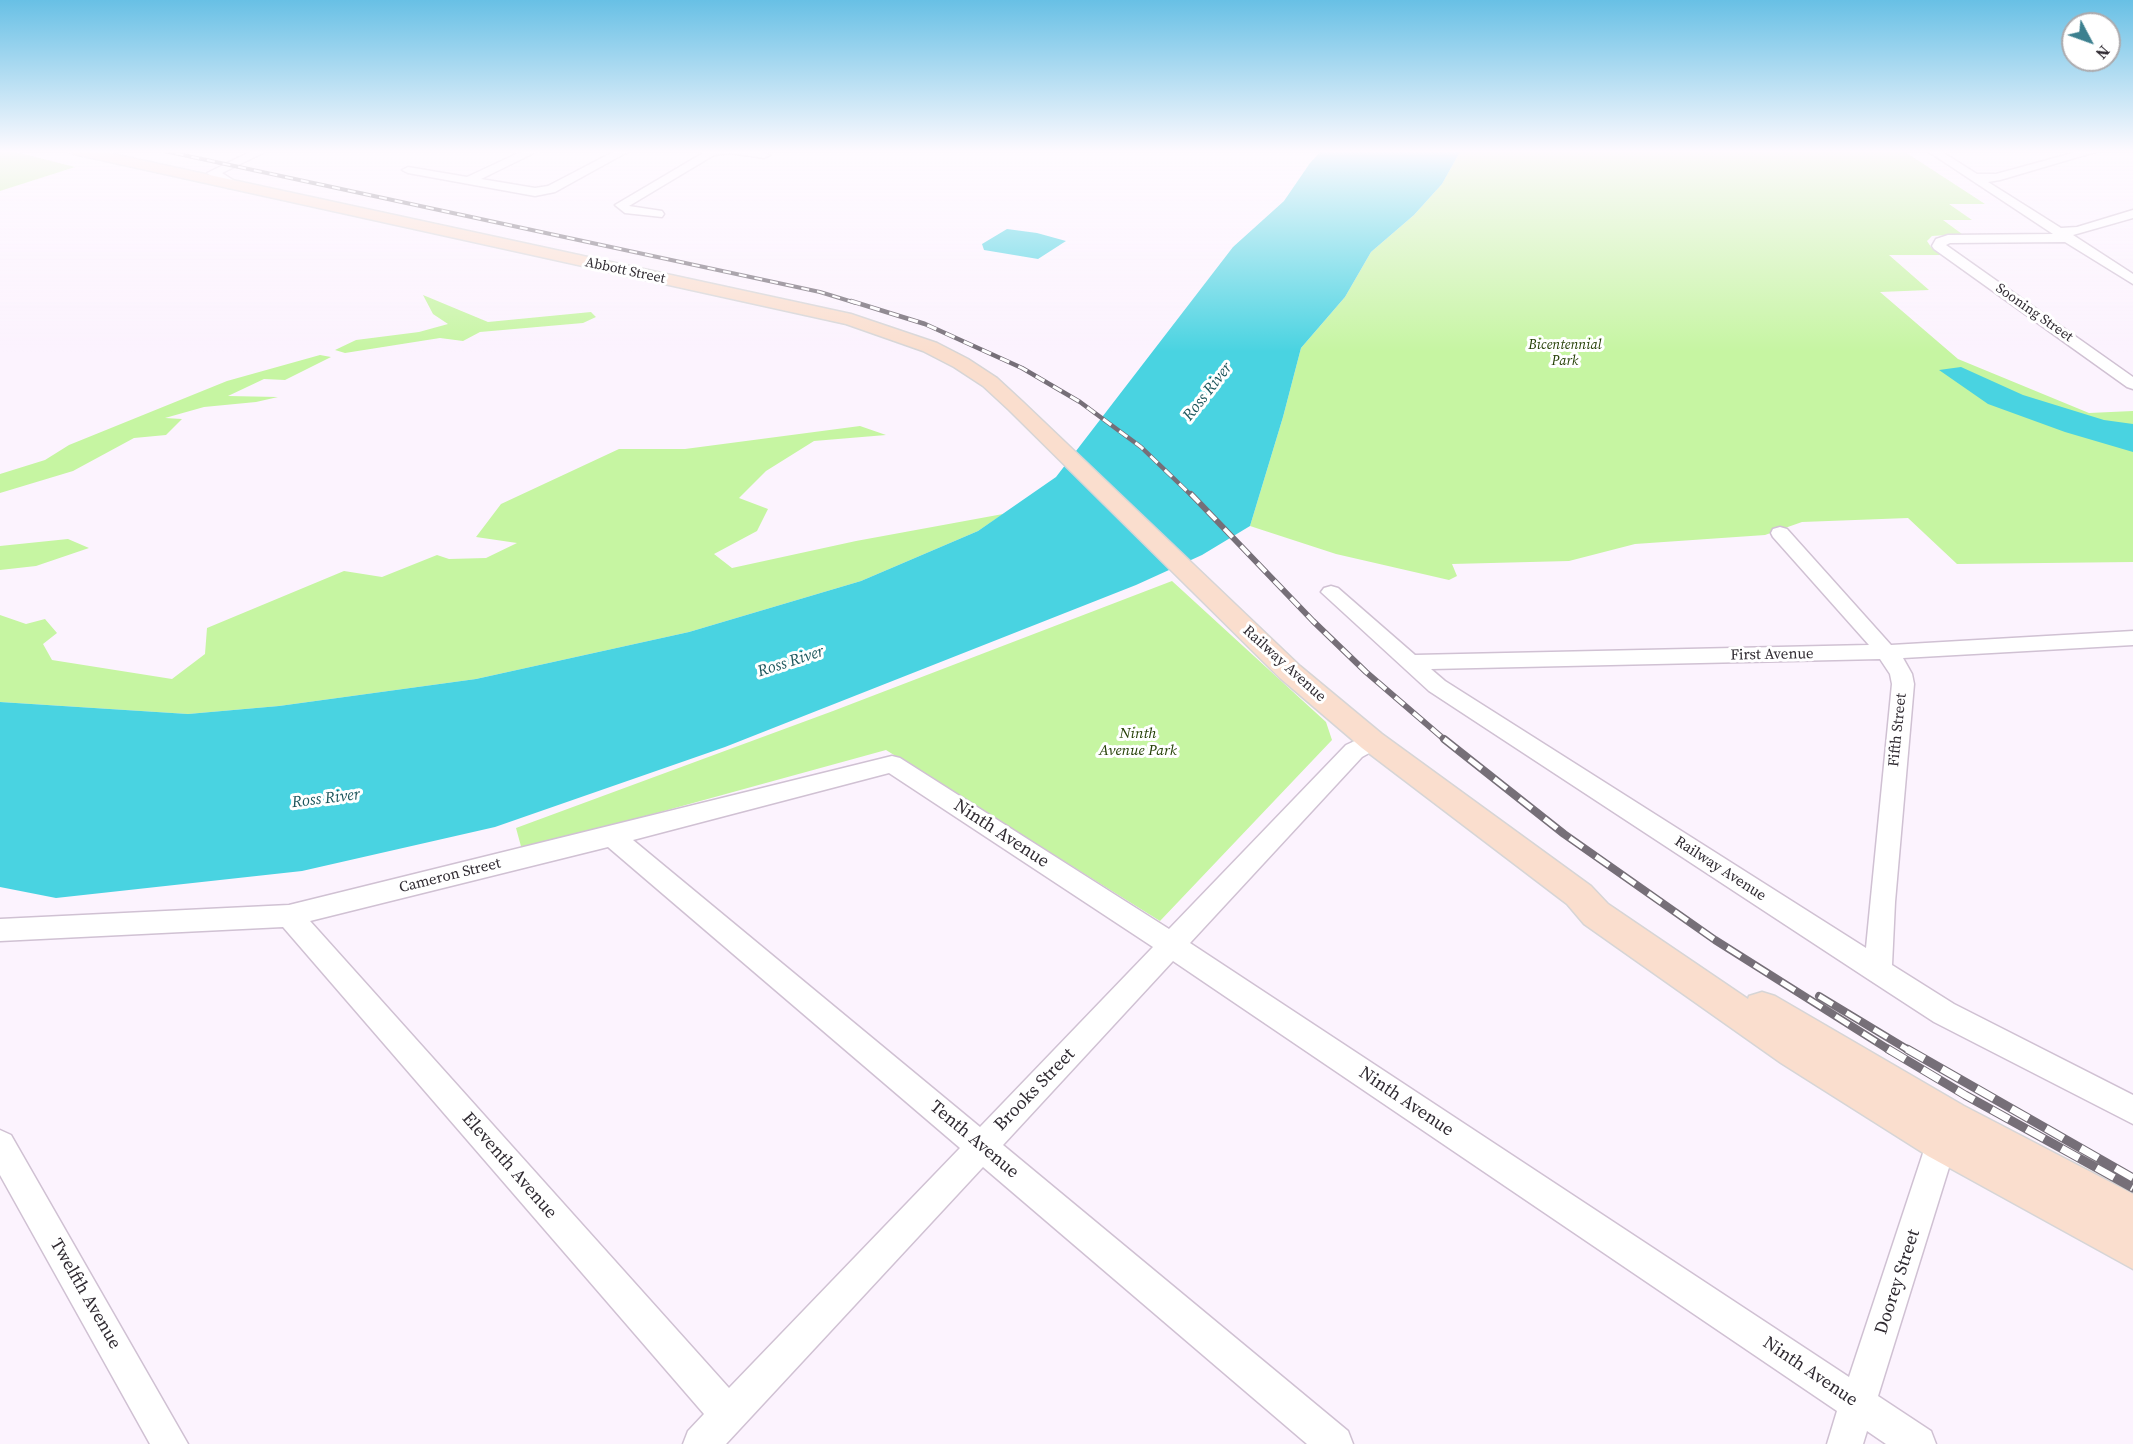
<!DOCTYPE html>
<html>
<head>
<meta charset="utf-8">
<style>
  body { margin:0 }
  #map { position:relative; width:2133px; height:1444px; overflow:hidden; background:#fcf3fe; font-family:"Source Serif 4",serif }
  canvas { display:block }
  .north { position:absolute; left:2061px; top:12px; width:60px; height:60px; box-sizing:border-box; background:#fff; border:2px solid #acaaad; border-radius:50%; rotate:131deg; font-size:16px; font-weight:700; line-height:24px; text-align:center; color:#302b32 }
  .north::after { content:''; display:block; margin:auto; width:21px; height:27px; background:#3c808f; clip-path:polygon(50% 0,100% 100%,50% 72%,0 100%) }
</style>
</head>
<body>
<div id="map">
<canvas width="2133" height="1444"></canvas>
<div class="north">N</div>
</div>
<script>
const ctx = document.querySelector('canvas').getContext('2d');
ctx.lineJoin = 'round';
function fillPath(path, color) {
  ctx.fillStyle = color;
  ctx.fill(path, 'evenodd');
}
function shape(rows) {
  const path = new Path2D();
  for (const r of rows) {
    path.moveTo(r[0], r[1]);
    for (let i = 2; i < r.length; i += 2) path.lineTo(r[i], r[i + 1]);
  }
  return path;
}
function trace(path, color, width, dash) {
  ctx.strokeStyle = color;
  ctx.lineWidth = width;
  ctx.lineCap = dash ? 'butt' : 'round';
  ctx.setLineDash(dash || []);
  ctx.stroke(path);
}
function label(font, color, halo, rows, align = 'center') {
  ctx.font = font + ' "Source Serif 4",serif';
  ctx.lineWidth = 6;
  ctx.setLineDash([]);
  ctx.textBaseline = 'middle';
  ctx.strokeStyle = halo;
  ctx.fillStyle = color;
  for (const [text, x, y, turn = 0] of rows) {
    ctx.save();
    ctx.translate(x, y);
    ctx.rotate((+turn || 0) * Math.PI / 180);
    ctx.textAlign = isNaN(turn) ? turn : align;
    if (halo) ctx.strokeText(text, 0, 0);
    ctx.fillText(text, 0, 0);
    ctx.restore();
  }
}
fillPath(shape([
  [0,150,8,150,75,167,0,191],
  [1461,150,1902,150,1985,204,1949,204,1972,220,1943,220,1962,234,1932,236,1927,241,1931,247,1944,255,1889,255,1929,290,1880,292,1958,359,2089,413,2133,411,2133,562,1957,564,1908,518,1802,522,1765,535,1635,544,1569,561,1452,564,1457,576,1449,580,1336,554,1250,526,1283,417,1301,348,1345,297,1371,252,1414,215,1442,184],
  [423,295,488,322,591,312,596,317,583,323,480,332,463,341,440,338,345,353,335,350,356,340,419,332,448,324,433,314],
  [320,355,331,357,285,380,264,379,228,396,278,397,256,402,204,407,165,418,182,419,166,435,134,438,73,471,0,493,0,474,45,460,69,445,227,381],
  [860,426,886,435,814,441,766,471,739,498,768,509,757,531,714,554,732,568,856,541,1003,514,978,531,861,581,689,632,476,679,279,706,188,714,0,702,0,615,26,624,45,619,57,633,43,644,52,660,172,679,205,654,207,628,344,571,382,577,437,555,449,559,486,558,517,543,476,537,501,504,619,449,685,449],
  [68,539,89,548,36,566,0,570,0,546],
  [1172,581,1326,722,1332,740,1160,921,886,750,522,850,516,828,833,711]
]), '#c6f5a2');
fillPath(shape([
  [1322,150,1461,150,1442,184,1414,215,1371,252,1345,297,1301,348,1283,417,1250,526,1202,555,1136,585,725,747,495,827,302,871,56,898,0,887,0,702,188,714,279,706,476,679,689,632,861,581,978,531,1056,477,1233,247,1284,201,1310,163],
  [1007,229,1037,233,1066,241,1038,259,984,250,982,244],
  [1961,367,2023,395,2104,420,2133,424,2133,452,2065,432,1988,404,1939,370]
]), '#49d3e1');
const minor = shape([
  [254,150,269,150,222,173,236,182,236,188,228,188,207,173,254,150],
  [525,150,540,150,481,179,535,188,548,186,617,150,631,150,555,192,535,196,408,173,402,170,408,167,467,177,525,150],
  [701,150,754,150,770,155,764,158,730,153,714,155,629,206,662,211,664,214,662,217,625,213,615,205,703,153,701,150],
  [1926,150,1939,150,1977,174,1996,174,2084,150,2102,150,2000,180,1988,182,2061,228,2077,227,2133,210,2133,218,2073,235,2133,274,2133,284,2065,242,1950,243,1946,245,2133,377,2133,389,2127,387,1934,249,1932,246,1936,239,1948,235,2053,234,1926,150],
  [1780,527,1787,529,1891,645,2133,631,2133,645,1903,658,1912,674,1914,684,1895,902,1892,965,1954,1004,2133,1095,2133,1124,1934,1022,1868,979,1429,691,1321,592,1324,588,1331,586,1338,588,1415,655,1869,645,1773,537,1771,533,1773,529,1780,527],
  [1880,659,1890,674,1892,684,1866,948,1445,681,1431,669,1880,659],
  [1372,733,1380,735,1383,741,1380,747,1362,757,1190,943,1849,1377,1930,1132,1934,1122,1945,1118,1956,1122,1960,1132,1878,1396,1931,1431,1936,1444,1886,1444,1867,1431,1863,1444,1827,1444,1837,1411,1173,961,1003,1145,1348,1431,1353,1444,1307,1444,983,1167,726,1444,683,1444,688,1431,704,1414,283,927,0,941,0,919,289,905,892,756,900,758,1169,929,1346,745,1372,733],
  [889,773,1153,947,980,1127,633,840,889,773],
  [608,847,960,1148,729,1388,310,921,608,847],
  [0,1130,11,1135,188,1444,150,1444,0,1175,0,1130]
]);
const major = shape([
  [67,150,94,150,851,314,937,343,968,359,997,378,1023,402,1300,666,1382,734,1591,886,1608,904,1748,999,1749,996,1762,992,1775,996,1964,1106,2133,1194,2133,1269,1928,1156,1781,1063,1584,924,1567,904,1362,748,1280,678,1009,410,983,386,954,367,923,351,846,324,74,154,67,150]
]);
trace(minor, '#d0c1d3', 3);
trace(major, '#d6d5d6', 3);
fillPath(minor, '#fff');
fillPath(major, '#fadece');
const railFar4 = shape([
  [160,150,820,292,856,303]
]);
const railFar3 = shape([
  [851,301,925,324,1022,368,1080,402,1141,447,1192,496]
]);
const railFar2 = shape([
  [1191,494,1313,621,1366,672,1445,740]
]);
const railFar1 = shape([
  [1444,739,1564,834,1715,940,1891,1051],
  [1819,996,1910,1051]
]);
const rail = shape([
  [1888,1049,1965,1095,2133,1188],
  [1907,1049,2133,1178]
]);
trace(railFar4, '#766f78', 4);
trace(railFar3, '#766f78', 4.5);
trace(railFar2, '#766f78', 6);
trace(railFar1, '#766f78', 8);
trace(rail, '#766f78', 9);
trace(railFar4, '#fff', 2, [8]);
trace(railFar3, '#fff', 3, [10]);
trace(railFar2, '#fff', 4, [12]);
trace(railFar1, '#fff', 5, [16]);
trace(rail, '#fff', 7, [20]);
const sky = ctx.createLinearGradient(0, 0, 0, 352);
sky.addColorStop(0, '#68c0e5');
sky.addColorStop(0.43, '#fefaff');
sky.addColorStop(1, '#fefaff00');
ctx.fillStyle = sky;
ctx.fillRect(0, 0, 2133, 352);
label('14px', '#302b32', '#fff', [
  ["Abbott Street",625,271,12],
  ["Sooning Street",2034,313,35]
]);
label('italic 14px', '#243f05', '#fff', [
  ["Bicentennial",1565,345],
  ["Park",1565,361]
]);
label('15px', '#302b32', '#fff', [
  ["First Avenue",1772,655,-1],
  ["Railway Avenue",1284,664,42],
  ["Fifth Street",1898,730,-84],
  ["Railway Avenue",1720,869,33],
  ["Cameron Street",450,876,-14]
]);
label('italic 15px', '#243f05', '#fff', [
  ["Ninth",1138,734],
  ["Avenue Park",1138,751]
]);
label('italic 16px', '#1b555b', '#fff', [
  ["Ross River",1208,392,-52],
  ["Ross River",791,662,-18],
  ["Ross River",326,799,-7]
]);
label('18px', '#302b32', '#fff', [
  ["Ninth Avenue",1001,834,33],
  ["Brooks Street",1035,1090,-46],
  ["Ninth Avenue",1406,1102,34],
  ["Tenth Avenue",974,1140,40],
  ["Eleventh Avenue",509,1166,49],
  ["Doorey Street",1898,1282,-72],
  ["Twelfth Avenue",85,1294,60],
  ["Ninth Avenue",1810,1372,34]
]);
</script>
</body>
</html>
